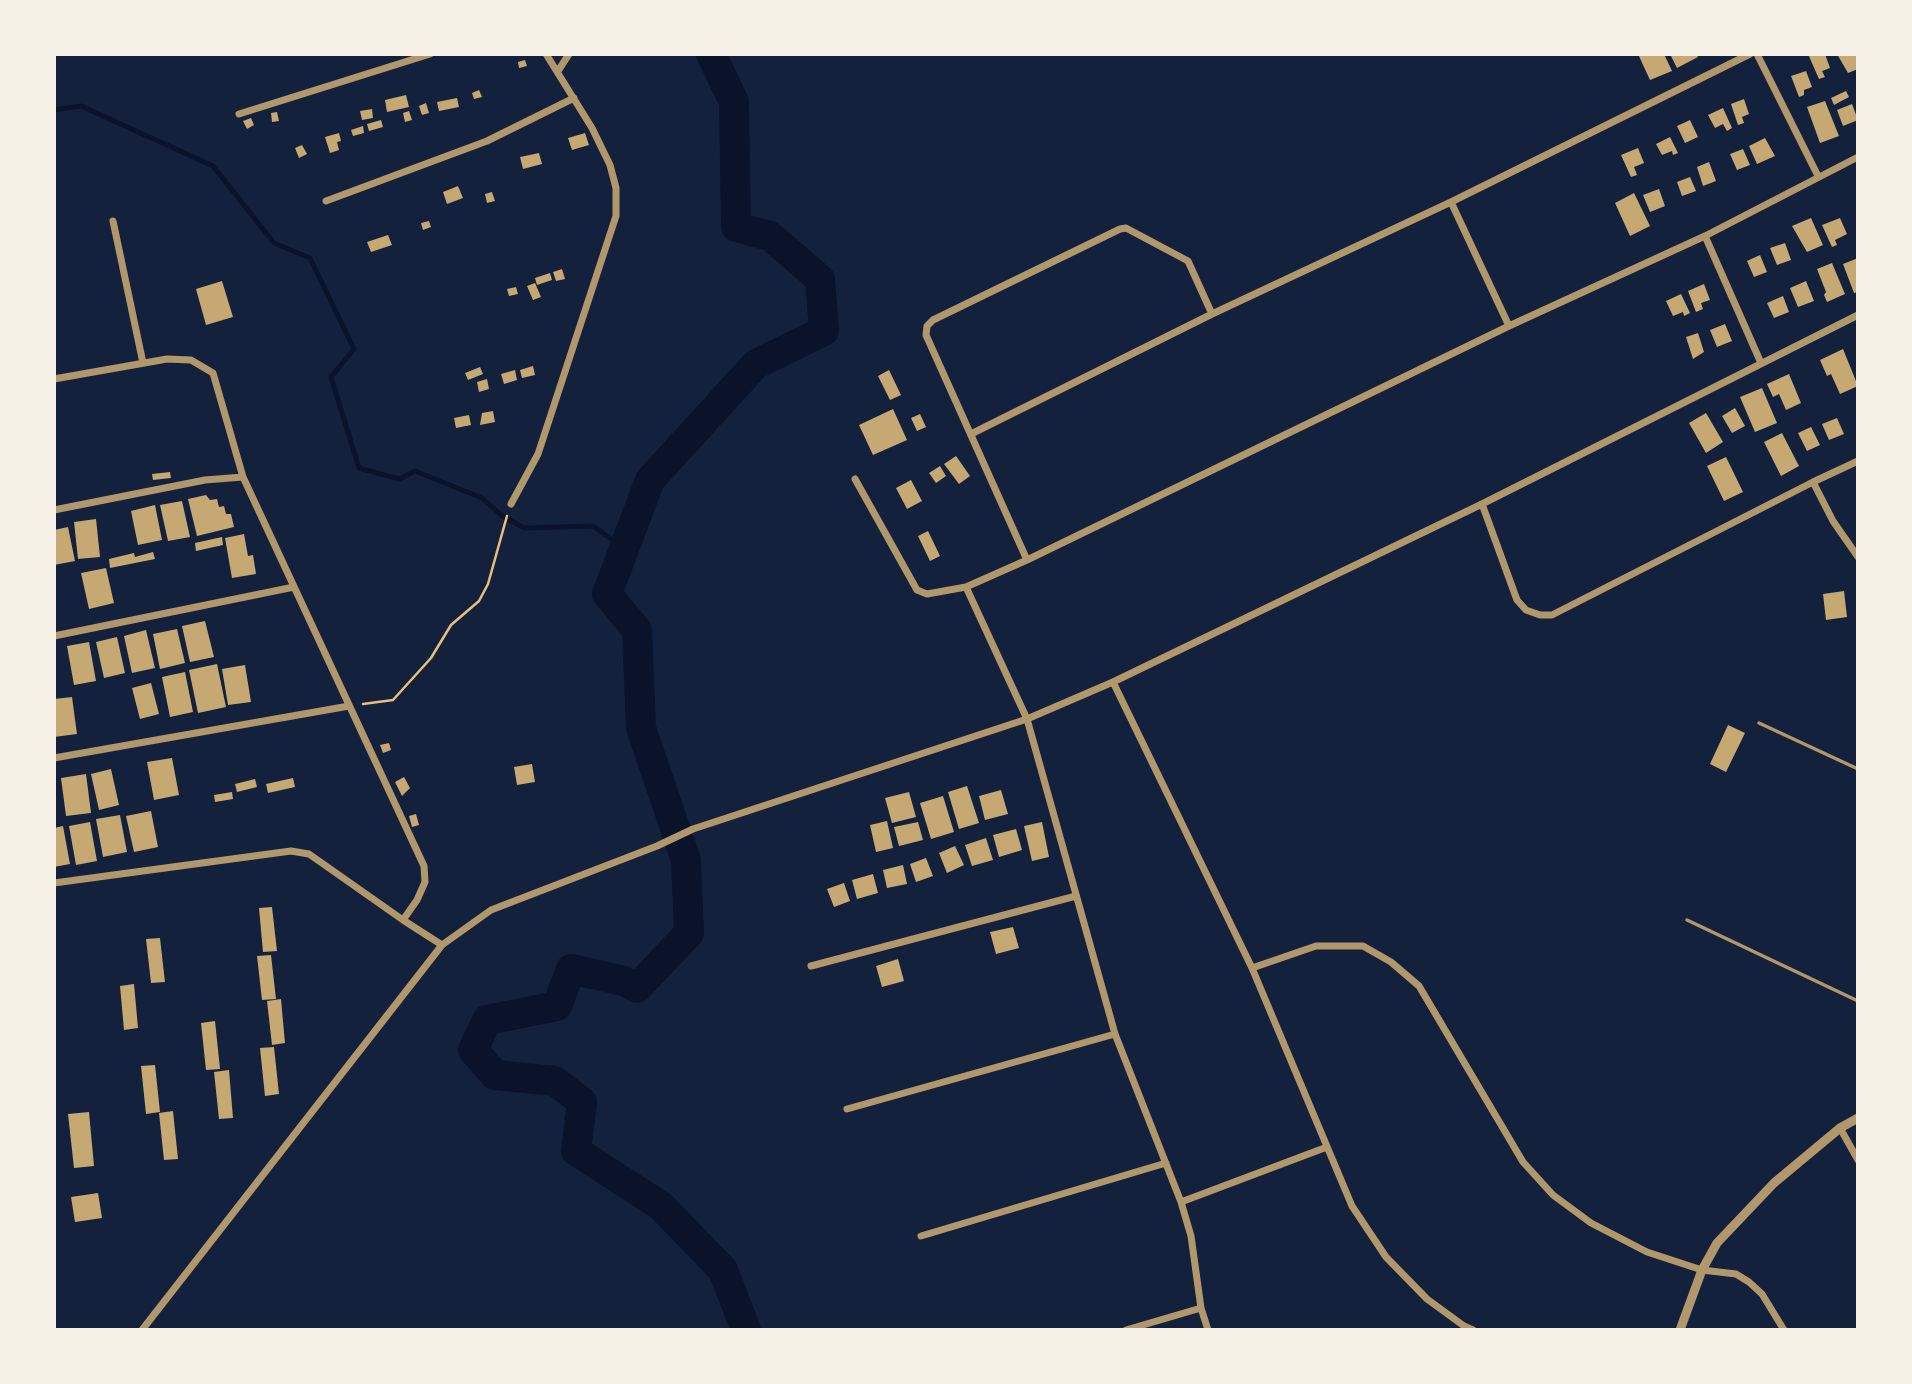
<!DOCTYPE html>
<html>
<head>
<meta charset="utf-8">
<style>
  body { margin:0 }
  #map { position:relative; width:1912px; height:1384px; overflow:hidden; background:#14213d; font-family:Commissioner,sans-serif }
  canvas { display:block }
  .frame { position:absolute; inset:0; border:56px solid #f6f1e7; pointer-events:none }
</style>
</head>
<body>
<div id="map">
<canvas width="1912" height="1384"></canvas>
<div class="frame"></div>
</div>
<script>
const ctx = document.querySelector('canvas').getContext('2d');
ctx.lineJoin = 'round';
function shape(rows) {
  const path = new Path2D();
  for (const r of rows) {
    path.moveTo(r[0], r[1]);
    for (let i = 2; i < r.length; i += 2) path.lineTo(r[i], r[i + 1]);
  }
  return path;
}
function trace(path, color, width, dash) {
  ctx.strokeStyle = color;
  ctx.lineWidth = width;
  ctx.lineCap = dash ? 'butt' : 'round';
  ctx.setLineDash(dash || []);
  ctx.stroke(path);
}
function fillPath(path, color) {
  ctx.fillStyle = color;
  ctx.fill(path, 'evenodd');
}
trace(shape([
  [54,110,81,106,213,166,274,243,310,258,354,349,331,377,359,468,399,479,415,471,482,498,501,515,524,528,593,526,624,548]
]), '#0b132b', 5);
trace(shape([
  [711,54,734,102,736,227,770,236,820,279,824,331,756,364,650,480,607,594,637,630,641,728,686,860,689,933,637,988,624,981,571,969,557,1006,487,1020,473,1050,495,1075,555,1081,582,1102,576,1151,661,1206,723,1270,746,1330]
]), '#0b132b', 30);
fillPath(shape([
  [1638,54,1664,54,1672,71,1650,80],
  [1670,54,1696,54,1698,57,1677,68],
  [1808,54,1825,54,1830,68,1822,71,1825,77,1819,79],
  [1837,54,1858,54,1858,69,1848,73],
  [525,60,527,66,519,68,518,62],
  [1806,71,1812,87,1804,90,1804,95,1799,97,1791,76],
  [479,90,482,97,474,99,472,93],
  [1846,91,1849,97,1834,105,1831,98],
  [406,95,409,107,387,112,385,100],
  [457,98,459,107,439,111,437,102],
  [1744,99,1749,114,1742,117,1744,123,1738,125,1731,104],
  [1825,101,1839,136,1820,143,1807,107],
  [426,103,429,113,422,115,419,106],
  [1852,104,1858,120,1843,126,1837,110],
  [1723,108,1732,128,1727,131,1723,124,1715,128,1708,115],
  [372,109,373,118,362,120,360,111],
  [409,111,412,120,405,122,403,113],
  [277,112,279,121,272,122,271,113],
  [251,118,254,125,247,129,243,121],
  [381,120,383,127,369,131,367,124],
  [1690,120,1698,137,1685,143,1677,126],
  [363,126,364,133,353,136,351,130],
  [339,133,341,141,337,142,339,150,330,153,325,137],
  [585,133,589,145,572,150,568,138],
  [1670,137,1678,153,1673,155,1672,151,1662,155,1656,144],
  [1765,138,1775,156,1757,164,1749,146],
  [302,145,307,154,299,158,295,148],
  [1638,148,1644,163,1634,167,1637,175,1631,177,1621,155],
  [1743,149,1750,165,1737,170,1730,154],
  [539,153,542,164,523,169,520,157],
  [1709,162,1716,181,1703,186,1697,167],
  [1690,177,1696,191,1682,196,1677,182],
  [458,186,463,198,447,204,443,192],
  [1659,189,1665,206,1650,212,1643,195],
  [492,192,495,201,487,203,485,194],
  [1634,193,1650,226,1630,236,1615,203],
  [1811,218,1823,245,1807,252,1792,226],
  [1840,218,1847,234,1835,240,1837,245,1832,247,1822,225],
  [429,221,431,227,423,230,421,223],
  [388,235,392,245,371,252,367,242],
  [1785,243,1791,260,1777,265,1770,248],
  [1760,255,1767,272,1754,277,1747,261],
  [1858,258,1858,292,1854,293,1843,264],
  [1832,263,1845,294,1827,302,1824,295,1826,292,1817,269],
  [562,269,565,279,556,281,553,272],
  [550,273,552,280,537,285,535,278],
  [222,281,233,317,206,325,196,289],
  [1806,281,1814,301,1798,307,1790,288],
  [535,283,541,297,533,300,527,286],
  [1704,284,1710,300,1701,303,1703,309,1696,312,1688,291],
  [516,287,518,294,509,296,507,289],
  [1681,294,1690,313,1684,316,1683,312,1673,316,1666,301],
  [1783,296,1789,312,1774,318,1767,303],
  [1725,324,1732,341,1717,347,1710,330],
  [1698,333,1704,352,1693,359,1686,337],
  [1843,349,1858,386,1840,394,1831,374,1827,376,1820,360],
  [533,366,535,375,522,378,520,370],
  [480,367,483,374,468,380,465,373],
  [515,370,517,380,504,384,501,374],
  [889,370,901,395,890,400,878,376],
  [1789,374,1801,403,1786,410,1779,394,1773,397,1767,384],
  [487,379,489,389,479,392,477,382],
  [1762,388,1777,423,1755,432,1740,397],
  [1735,408,1745,426,1732,433,1722,416],
  [893,409,907,440,873,455,859,425],
  [493,411,495,422,480,425,482,413],
  [1706,413,1723,442,1706,453,1689,423],
  [920,414,926,427,917,431,911,418],
  [469,415,471,425,456,428,454,418],
  [1837,418,1844,434,1829,440,1822,424],
  [1811,427,1820,445,1807,451,1798,433],
  [1782,433,1799,466,1781,476,1764,442],
  [956,456,970,476,959,484,944,464],
  [1726,457,1743,492,1724,501,1707,466],
  [940,466,946,476,936,483,929,473],
  [170,472,171,478,153,480,152,474],
  [911,480,922,501,907,509,896,488],
  [206,495,210,500,217,499,219,507,224,506,226,514,231,514,234,527,197,536,188,499],
  [182,501,190,537,168,541,160,505],
  [155,505,162,540,138,545,131,511],
  [96,519,100,557,78,559,74,522],
  [68,527,75,561,54,565,54,530],
  [928,531,940,556,930,561,918,536],
  [244,534,248,556,253,555,256,574,232,578,225,538],
  [222,537,223,545,196,551,195,543],
  [153,552,155,559,110,568,109,559,134,553,135,557],
  [106,568,114,603,89,609,81,573],
  [1844,591,1847,617,1826,620,1823,594],
  [205,621,214,657,190,662,182,626],
  [177,629,185,663,160,669,153,634],
  [146,630,155,668,132,673,124,636],
  [117,637,125,673,104,678,96,642],
  [89,642,96,681,74,685,67,646],
  [217,664,226,707,198,713,189,670],
  [245,665,251,702,228,705,222,669],
  [185,672,193,712,170,717,162,677],
  [151,683,159,714,140,719,132,688],
  [72,697,77,734,54,737,54,699],
  [1728,725,1745,733,1726,772,1710,764],
  [389,743,391,750,383,753,380,745],
  [172,758,179,795,154,800,147,762],
  [532,764,535,782,517,785,514,767],
  [111,769,119,805,99,810,91,774],
  [86,774,91,813,66,816,61,778],
  [404,777,410,788,402,796,395,782],
  [293,778,295,787,268,793,266,784],
  [255,779,257,787,237,792,235,784],
  [967,786,979,823,959,829,948,792],
  [1001,790,1008,814,985,820,979,796],
  [232,792,233,799,215,802,214,795],
  [909,792,916,817,892,823,885,798],
  [943,796,954,832,931,839,920,803],
  [151,811,158,847,134,852,126,816],
  [416,814,419,825,412,827,409,816],
  [120,815,127,852,103,857,96,819],
  [887,821,893,848,876,852,870,825],
  [90,822,97,861,76,865,69,826],
  [918,822,923,840,899,846,894,827],
  [1042,822,1049,857,1032,861,1024,826],
  [63,826,70,864,54,867,54,828],
  [1016,829,1022,850,999,857,993,835],
  [986,838,993,860,972,866,965,845],
  [955,846,964,865,947,873,939,853],
  [926,858,933,876,916,882,910,864],
  [903,865,907,884,887,888,883,870],
  [873,874,878,893,857,899,852,880],
  [844,883,850,901,834,907,827,889],
  [272,907,277,951,263,952,259,908],
  [1013,927,1019,948,996,954,990,932],
  [160,938,165,982,151,983,146,939],
  [271,955,276,999,262,1000,257,956],
  [898,959,904,981,882,987,876,966],
  [134,984,138,1028,124,1030,120,986],
  [281,999,285,1043,272,1045,267,1001],
  [215,1021,220,1069,206,1070,201,1023],
  [274,1047,279,1094,265,1096,260,1048],
  [155,1065,160,1112,146,1114,141,1066],
  [229,1070,233,1118,219,1119,214,1072],
  [173,1111,178,1159,164,1160,159,1113],
  [89,1112,94,1166,74,1168,68,1114],
  [98,1193,102,1218,75,1222,71,1197]
]), '#c6a872');
trace(shape([
  [363,704,393,700,431,658,451,625,479,601,488,584,507,516]
]), '#e5c07b', 2.5);
trace(shape([
  [1759,723,1858,769],
  [1687,920,1858,1001]
]), '#b1986c', 3.5);
trace(shape([
  [1757,54,1818,176],
  [558,71,569,54],
  [239,114,430,54],
  [326,201,487,141,574,98],
  [1451,202,1509,326],
  [113,221,143,363],
  [1705,236,1761,363],
  [54,379,167,359,191,360,213,373,243,477,424,866,425,882,417,900,403,920,442,945],
  [971,434,1212,314],
  [1858,461,1813,482,1833,521,1858,557],
  [855,479,917,590,927,594,966,587,1027,719,1115,1034,1181,1202,1191,1236,1201,1308,1208,1330],
  [511,504,538,454,616,216,616,188,610,165,592,128,546,54],
  [1482,504,1517,600,1526,610,1540,615,1552,615,1813,482],
  [54,510,205,480,243,477],
  [1027,560,926,335,927,326,933,320,1120,229,1126,228,1188,261,1212,314,1451,202,1750,54],
  [966,587,1027,560,1509,326,1705,236,1858,157],
  [54,636,294,587],
  [1113,682,1252,968,1352,1206,1386,1257,1427,1299,1464,1326,1473,1330],
  [54,758,349,706],
  [54,883,291,851,309,854,403,920],
  [811,966,1076,896],
  [1252,968,1316,946,1363,946,1391,962,1419,986,1523,1162,1553,1195,1591,1223,1647,1252,1702,1270,1736,1274,1749,1282,1762,1294,1784,1330],
  [847,1109,1115,1034],
  [1840,1128,1858,1160],
  [1181,1202,1327,1147],
  [921,1236,1166,1163],
  [142,1330,442,945,491,910,657,846,693,829,1027,719,1113,682,1482,504,1858,315],
  [1126,1330,1201,1308]
]), '#b1986c', 7);
trace(shape([
  [1680,1330,1702,1270,1717,1243,1774,1183,1840,1128,1858,1118]
]), '#b1986c', 9);
</script>
</body>
</html>
